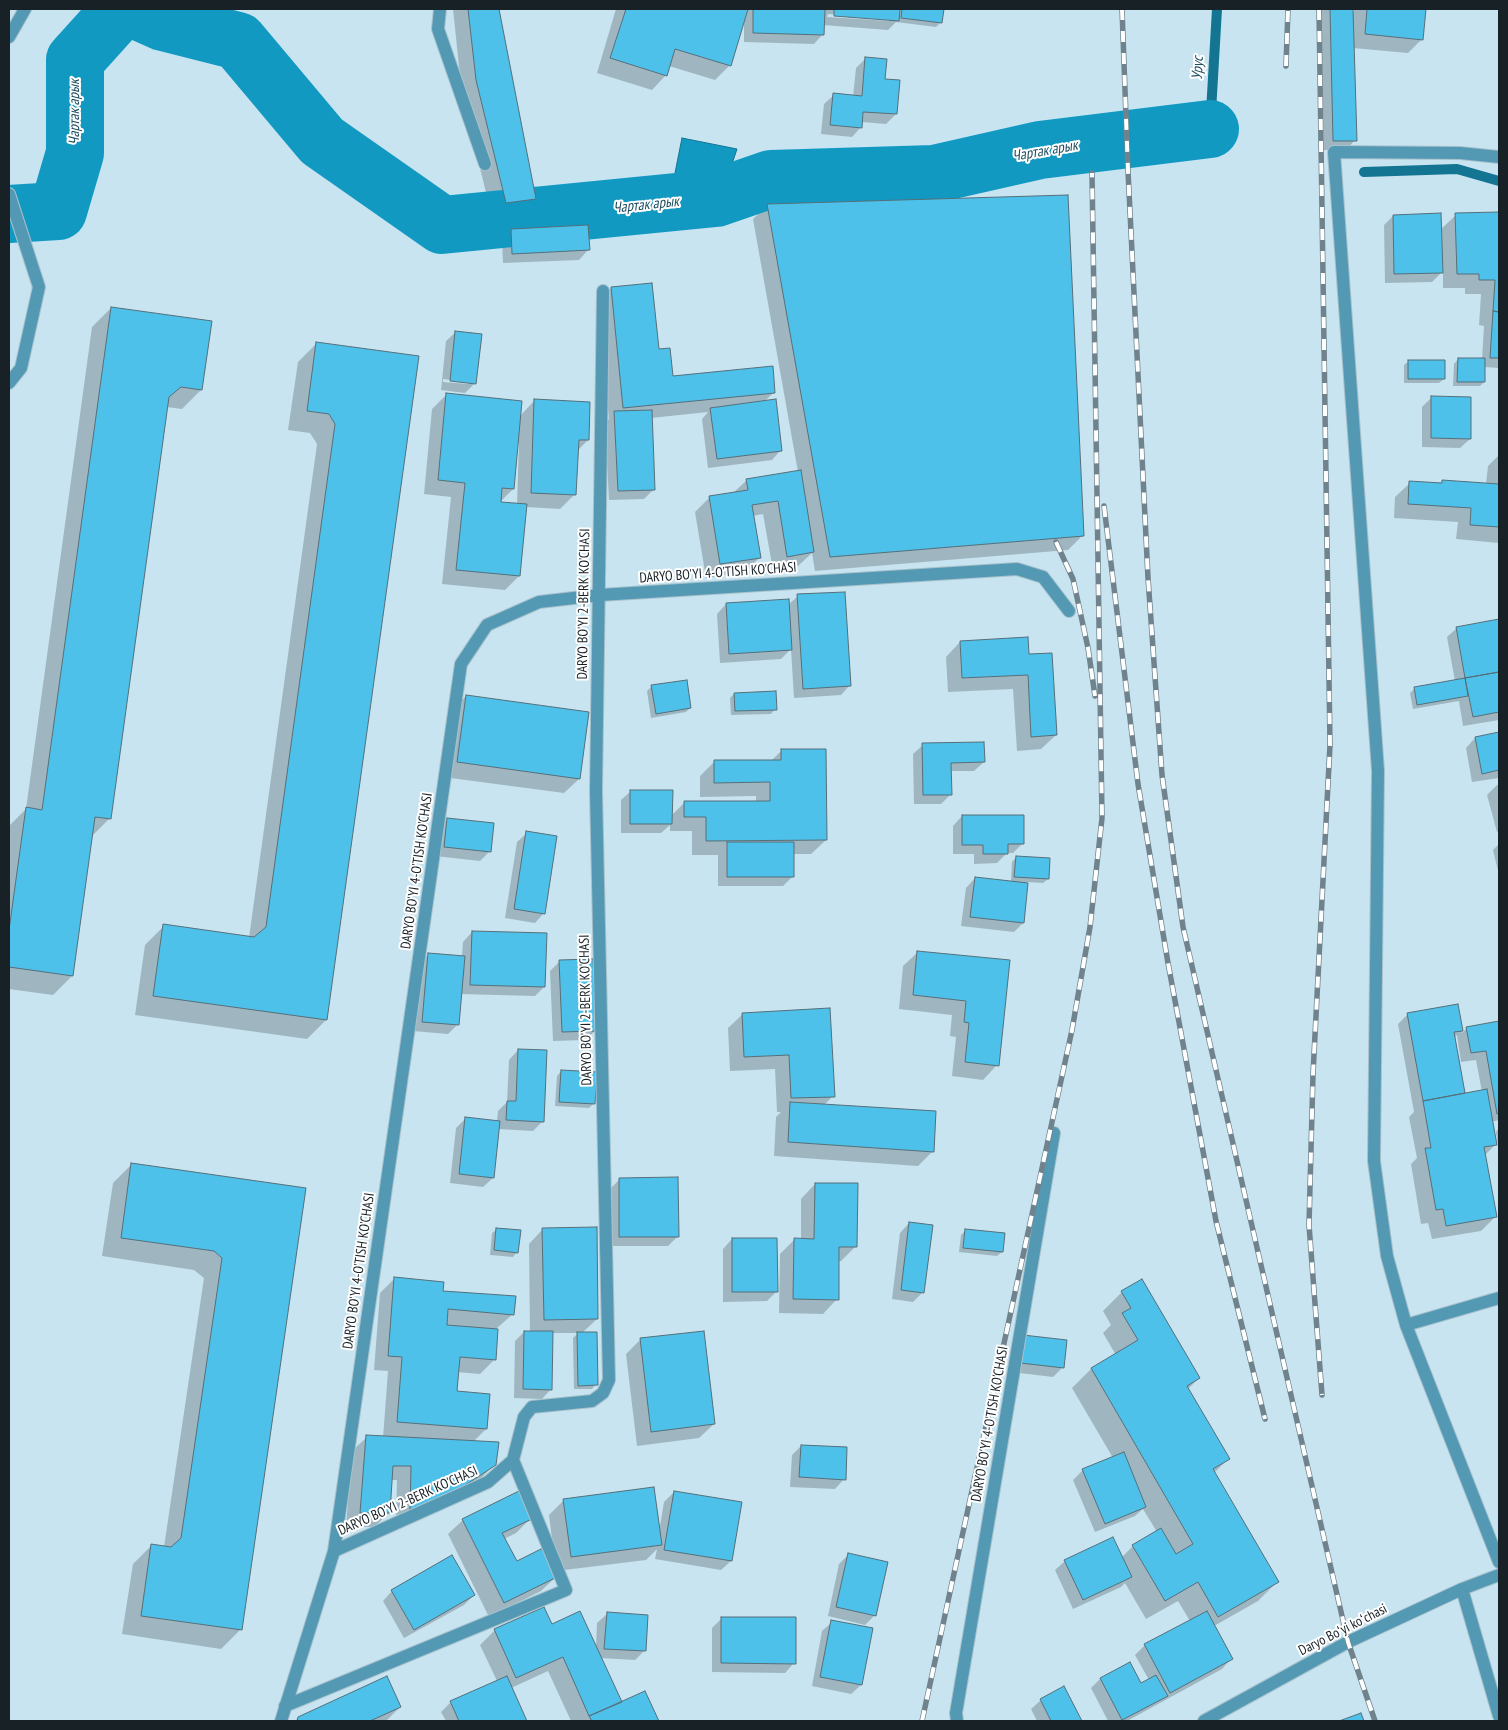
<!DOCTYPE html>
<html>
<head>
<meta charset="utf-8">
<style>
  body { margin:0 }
  #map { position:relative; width:1508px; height:1730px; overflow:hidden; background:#c7e4f0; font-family:"PT Sans Narrow",sans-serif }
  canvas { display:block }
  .frame { position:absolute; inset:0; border:10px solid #172126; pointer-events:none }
</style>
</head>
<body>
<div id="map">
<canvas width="1508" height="1730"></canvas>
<div class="frame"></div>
</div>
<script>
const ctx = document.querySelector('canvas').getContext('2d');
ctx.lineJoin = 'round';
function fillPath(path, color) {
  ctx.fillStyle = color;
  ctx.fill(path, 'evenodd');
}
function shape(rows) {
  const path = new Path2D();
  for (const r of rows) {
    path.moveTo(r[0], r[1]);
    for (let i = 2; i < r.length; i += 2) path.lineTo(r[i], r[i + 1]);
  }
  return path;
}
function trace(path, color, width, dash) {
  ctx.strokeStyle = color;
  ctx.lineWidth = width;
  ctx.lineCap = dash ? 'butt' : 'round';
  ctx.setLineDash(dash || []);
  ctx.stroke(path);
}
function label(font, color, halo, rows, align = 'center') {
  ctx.font = font + ' "PT Sans Narrow",sans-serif';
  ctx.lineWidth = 4;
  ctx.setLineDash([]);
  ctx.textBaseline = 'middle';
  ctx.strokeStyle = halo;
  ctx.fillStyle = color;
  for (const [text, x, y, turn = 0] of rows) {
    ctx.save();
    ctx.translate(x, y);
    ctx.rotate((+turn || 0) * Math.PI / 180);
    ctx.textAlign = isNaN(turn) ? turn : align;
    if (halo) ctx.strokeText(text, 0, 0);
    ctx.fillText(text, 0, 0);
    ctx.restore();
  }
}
const water = shape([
  [682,138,737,149,733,161,707,181,673,183,682,138]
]);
fillPath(water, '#1299c2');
trace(water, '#147593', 1);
fillPath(shape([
  [453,9,498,9,535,199,521,213,492,217,462,95],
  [616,9,943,9,940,23,936,27,896,22,888,30,823,25,823,34,814,44,744,42,744,20,730,65,715,80,669,66,666,75,652,90,597,73],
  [828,14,890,19,890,21,827,17],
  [1321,9,1352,9,1352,12,1354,12,1354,9,1425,9,1422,39,1408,53,1353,48,1355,140,1346,150,1324,150],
  [865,59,884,80,896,114,886,124,862,122,861,127,852,137,821,134,824,104,834,95,853,97,856,68],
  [768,205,1083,535,1068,550,815,571,812,553,798,566,773,570,763,514,752,516,760,557,745,572,706,578,695,512,710,497,733,493,747,480,798,472,753,219],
  [1499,213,1499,368,1484,367,1484,382,1480,386,1453,386,1454,364,1458,359,1482,360,1484,326,1479,325,1481,294,1465,294,1465,288,1443,288,1443,271,1432,282,1385,283,1384,225,1393,216,1440,230,1456,215],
  [511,230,588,250,579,260,503,263,502,239],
  [611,288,658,350,672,378,774,392,764,402,781,450,772,460,708,468,702,419,708,412,651,418,654,489,644,499,609,500,605,422,609,419,597,303],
  [111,308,201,390,182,409,166,407,110,818,91,837,72,976,53,995,9,989,9,826,26,809,92,327],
  [456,332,475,383,465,393,441,390,446,341],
  [443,379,468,382,468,384,443,382],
  [317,343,417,357,326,1020,307,1039,135,1015,145,945,164,926,249,938,317,444,310,433,288,430,298,362],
  [1409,361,1444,379,1439,383,1404,383,1404,365],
  [446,395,520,416,535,400,588,440,577,451,575,494,560,509,526,507,519,576,505,590,442,584,451,497,424,494,432,409],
  [517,442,519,443,517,505,499,503,513,489],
  [1432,397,1470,439,1460,448,1422,447,1422,407],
  [1499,455,1499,543,1456,539,1458,522,1394,518,1395,497,1410,483,1439,484,1443,481,1486,484,1488,466],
  [798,596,850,685,841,695,794,698,791,649,781,659,720,663,717,614,726,604,788,605],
  [1499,620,1499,720,1463,726,1459,701,1413,709,1410,693,1415,688,1455,681,1447,637,1457,628],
  [960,642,1028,655,1056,735,1041,749,1017,751,1013,689,948,692,946,657],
  [652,686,690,708,686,712,651,718,647,691],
  [734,694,775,709,771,714,731,715,730,698],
  [466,696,579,779,564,793,443,777,452,711],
  [1499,734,1499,778,1472,782,1466,748,1475,738],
  [923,745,984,762,974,771,950,771,951,794,941,804,914,804,913,754],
  [782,750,826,840,811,854,793,854,793,876,783,886,718,886,718,855,692,855,692,831,670,831,670,825,661,833,621,833,621,800,631,791,671,816,685,802,756,802,756,796,700,797,700,776,714,762,771,761],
  [1497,785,1499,785,1499,831,1497,832,1487,795],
  [962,816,1022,844,1013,853,1007,853,997,863,974,864,974,854,953,854,953,826],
  [448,819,492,824,489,852,480,861,435,856,438,828],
  [527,833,544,913,535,923,505,918,517,842],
  [1499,844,1499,875,1493,850],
  [1016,857,1048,879,1043,883,1027,882,1023,923,1014,932,961,926,966,888,975,878,1011,882,1012,862],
  [472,932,544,987,535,996,460,994,457,1025,448,1034,413,1031,419,963,429,954,462,957,463,942],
  [918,952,1008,962,997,1065,983,1080,952,1076,956,1037,950,1036,952,1015,899,1009,903,966],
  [560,961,595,1031,585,1040,553,1041,550,971],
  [1457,1006,1462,1033,1467,1028,1499,1022,1499,1120,1491,1122,1495,1145,1485,1155,1496,1216,1481,1231,1432,1239,1428,1223,1421,1224,1411,1164,1417,1158,1409,1117,1414,1112,1398,1024,1408,1014],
  [1457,1035,1461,1062,1476,1060,1482,1092,1464,1095,1454,1038],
  [829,1010,833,1096,824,1105,932,1152,918,1166,774,1156,776,1117,781,1112,777,1112,775,1069,730,1071,728,1028,743,1014],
  [518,1050,543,1121,533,1131,498,1129,493,1178,483,1187,450,1183,456,1128,465,1119,497,1122,498,1111,507,1102,509,1060],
  [561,1071,594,1103,589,1108,555,1106,557,1076],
  [1499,1128,1499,1151,1496,1132],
  [132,1164,305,1189,240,1630,221,1649,122,1634,133,1564,152,1545,164,1547,204,1278,194,1270,102,1256,113,1183],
  [620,1179,678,1236,668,1246,610,1246,610,1189],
  [815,1184,856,1246,841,1261,838,1261,837,1299,823,1314,779,1313,780,1254,794,1240,801,1240,801,1199],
  [909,1223,923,1292,913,1302,892,1299,900,1233],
  [497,1229,517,1252,513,1257,490,1255,492,1233],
  [543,1229,597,1319,582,1333,596,1384,592,1389,574,1389,573,1338,578,1333,552,1333,551,1389,542,1399,514,1398,515,1341,524,1332,530,1332,529,1244],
  [966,1230,1002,1252,997,1256,959,1252,961,1235],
  [732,1239,776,1292,767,1301,723,1302,723,1249],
  [395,1278,513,1314,497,1328,495,1359,480,1374,457,1372,456,1392,486,1429,473,1442,495,1464,480,1479,396,1524,397,1480,391,1480,389,1513,374,1527,346,1527,352,1451,367,1437,383,1438,388,1371,374,1370,380,1293],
  [1122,1292,1199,1378,1188,1389,1228,1459,1214,1473,1277,1582,1258,1601,1214,1626,1231,1659,1222,1669,1127,1721,1108,1721,1091,1688,1100,1679,1129,1664,1140,1684,1149,1680,1135,1655,1145,1645,1190,1621,1178,1601,1146,1619,1125,1583,1121,1587,1073,1609,1055,1570,1065,1561,1121,1558,1133,1546,1157,1532,1143,1509,1135,1516,1095,1532,1073,1480,1083,1470,1113,1458,1072,1388,1091,1369,1116,1355,1103,1333,1111,1325,1103,1311],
  [640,1340,714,1424,699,1438,637,1446,626,1354],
  [1014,1346,1063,1367,1053,1377,1011,1372],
  [801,1446,844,1479,835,1489,790,1487,792,1455],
  [674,1492,731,1561,721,1570,655,1559,657,1549,646,1560,556,1571,549,1515,564,1500,659,1532,664,1502],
  [531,1518,516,1533,504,1539,516,1563,556,1577,541,1591,489,1617,448,1534,463,1520],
  [848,1555,875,1615,865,1625,828,1616,839,1564],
  [392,1591,474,1595,464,1605,404,1638,383,1601],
  [543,1609,551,1626,596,1648,597,1623,607,1614,644,1651,635,1660,600,1658,621,1704,644,1693,657,1721,571,1721,548,1671,511,1688,526,1721,446,1721,441,1712,451,1702,497,1681,480,1645,495,1630],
  [722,1618,794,1663,785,1673,712,1672,712,1628],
  [832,1622,861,1685,851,1694,812,1686,822,1631],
  [1064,1688,1081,1721,1037,1721,1031,1709,1041,1700],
  [400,1707,386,1721,295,1721,298,1718]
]), '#0003');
trace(shape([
  [1217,9,1210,129,1230,131],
  [1364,172,1457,169,1499,181]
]), '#147593', 10);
trace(shape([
  [134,9,163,22,238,41,322,141,442,225,716,198,771,179,934,174,1040,150,1210,129],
  [9,214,58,211,75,153,75,60,121,9]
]), '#1299c2', 58);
const building = shape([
  [468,9,499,9,536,199,506,203,476,80,468,9],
  [626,9,748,9,731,66,675,49,667,76,610,58,626,9],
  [753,9,825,9,824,35,753,33,753,9],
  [834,9,900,9,899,21,834,16,834,9],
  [902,9,944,9,942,23,901,18,902,9],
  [1330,9,1353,9,1357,141,1333,141,1330,9],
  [1367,9,1426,9,1423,40,1365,34,1367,9],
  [865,57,887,59,885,79,900,80,897,114,863,112,862,128,830,125,833,93,862,96,865,57],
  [1068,195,1084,536,830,557,767,204,1068,195],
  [1499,212,1499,312,1493,311,1495,280,1479,280,1479,274,1457,274,1455,213,1499,212],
  [1441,213,1443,273,1394,274,1393,215,1441,213],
  [588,225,590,250,512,254,511,229,588,225],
  [652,283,659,349,670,348,673,376,773,366,775,393,623,408,611,287,652,283],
  [111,307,212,321,202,390,181,387,169,397,111,819,95,817,73,976,9,967,9,930,26,807,42,810,111,307],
  [1493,311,1499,312,1499,358,1490,358,1493,311],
  [455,331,482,334,476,384,450,381,455,331],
  [316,342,419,356,327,1020,153,996,163,924,254,937,266,927,335,424,329,414,307,411,316,342],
  [1458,358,1485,358,1485,382,1457,382,1458,358],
  [1408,360,1445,360,1445,379,1408,379,1408,360],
  [446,393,522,401,514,489,502,488,501,502,527,504,520,576,456,570,465,483,438,480,446,393],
  [1431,396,1471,397,1471,439,1431,438,1431,396],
  [534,399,590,402,589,440,579,440,576,495,531,493,534,399],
  [776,399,782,451,717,459,710,408,776,399],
  [652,410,655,490,618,491,614,411,652,410],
  [801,470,814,552,787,557,778,501,752,505,761,558,720,564,709,496,748,490,746,479,801,470],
  [1499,478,1499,527,1470,525,1471,508,1408,504,1409,481,1442,483,1442,480,1499,484,1499,478],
  [845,592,851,686,803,689,797,594,845,592],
  [789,599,792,650,729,654,726,603,789,599],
  [1499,619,1499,672,1465,678,1456,627,1499,619],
  [1028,637,1029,654,1052,653,1057,735,1031,737,1028,675,962,678,960,641,1028,637],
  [1499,672,1499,712,1473,717,1465,678,1499,672],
  [1465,678,1468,696,1417,705,1414,687,1465,678],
  [687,680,691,708,656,714,651,685,687,680],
  [776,691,777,710,735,711,734,693,776,691],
  [466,695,589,712,580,779,457,762,466,695],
  [1499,732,1499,770,1482,774,1475,737,1499,732],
  [984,742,985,762,951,763,952,795,923,795,922,743,984,742],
  [781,749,826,749,827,840,706,841,706,817,684,817,684,801,770,801,770,782,714,783,714,760,781,760,781,749],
  [630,790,673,790,672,824,630,824,630,790],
  [962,815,1024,815,1024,844,1008,844,1008,854,983,854,983,845,962,845,962,815],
  [447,818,494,823,491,852,444,847,447,818],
  [526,831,557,836,545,914,514,909,526,831],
  [727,842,794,842,794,877,727,877,727,842],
  [1016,856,1050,858,1049,879,1014,877,1016,856],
  [975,877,1028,883,1024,923,970,917,975,877],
  [472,931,547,933,545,987,470,985,472,931],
  [917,951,1010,960,999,1066,965,1062,969,1023,964,1022,966,1001,913,995,917,951],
  [428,953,465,956,459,1025,422,1022,428,953],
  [593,959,596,1031,562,1032,559,960,593,959],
  [1458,1004,1463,1031,1454,1032,1465,1093,1423,1101,1407,1013,1458,1004],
  [830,1008,835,1097,791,1098,789,1055,744,1057,742,1013,830,1008],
  [1499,1021,1499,1113,1497,1114,1486,1051,1471,1053,1466,1027,1499,1021],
  [518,1049,547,1050,544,1122,506,1120,507,1101,516,1101,518,1049],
  [561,1070,597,1072,595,1104,559,1102,561,1070],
  [1487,1089,1497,1145,1484,1147,1497,1217,1446,1226,1443,1209,1436,1210,1425,1148,1431,1148,1423,1101,1487,1089],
  [790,1102,936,1111,934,1152,788,1142,790,1102],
  [465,1117,500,1121,494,1178,459,1174,465,1117],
  [131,1163,306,1188,242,1630,141,1616,151,1544,171,1547,181,1538,222,1258,214,1251,121,1238,131,1163],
  [678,1177,679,1237,619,1237,619,1178,678,1177],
  [815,1183,858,1183,857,1247,839,1247,839,1300,793,1299,794,1238,814,1239,815,1183],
  [909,1222,933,1225,924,1293,901,1290,909,1222],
  [597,1227,598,1319,544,1320,542,1228,597,1227],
  [496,1228,521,1230,518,1253,494,1250,496,1228],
  [965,1229,1005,1233,1003,1252,963,1248,965,1229],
  [732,1238,777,1238,778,1292,732,1292,732,1238],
  [394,1277,444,1282,443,1291,516,1296,514,1315,448,1309,447,1325,498,1329,496,1360,460,1357,457,1391,490,1394,487,1429,397,1422,402,1357,388,1356,394,1277],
  [1142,1279,1200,1378,1187,1386,1230,1459,1213,1469,1279,1582,1218,1617,1198,1582,1165,1601,1132,1545,1161,1528,1176,1554,1193,1544,1091,1368,1138,1340,1122,1313,1131,1308,1121,1291,1142,1279],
  [524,1331,553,1331,552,1390,523,1389,524,1331],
  [704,1331,715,1424,651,1432,640,1338,704,1331],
  [577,1332,597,1332,598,1385,578,1386,577,1332],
  [1023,1335,1067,1340,1064,1368,1020,1363,1023,1335],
  [366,1435,499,1442,496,1465,450,1495,410,1511,411,1466,393,1466,390,1513,360,1513,366,1435],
  [801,1445,847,1447,846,1480,799,1477,801,1445],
  [1124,1452,1146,1507,1105,1524,1082,1469,1124,1452],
  [654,1487,662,1545,571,1557,563,1499,654,1487],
  [519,1491,532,1519,502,1533,517,1561,543,1548,557,1577,504,1603,462,1519,519,1491],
  [674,1491,742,1502,732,1561,664,1550,674,1491],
  [1113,1537,1132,1577,1083,1600,1064,1560,1113,1537],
  [848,1553,888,1562,876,1616,836,1607,848,1553],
  [452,1555,475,1595,414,1630,391,1590,452,1555],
  [544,1607,552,1624,580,1611,622,1702,589,1716,563,1657,516,1678,494,1629,544,1607],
  [1207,1611,1233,1659,1170,1693,1144,1644,1207,1611],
  [607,1612,648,1615,646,1651,604,1649,607,1612],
  [721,1617,796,1617,796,1664,721,1663,721,1617],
  [831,1620,873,1628,862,1685,820,1677,831,1620],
  [1130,1662,1141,1683,1156,1675,1168,1696,1122,1720,1100,1678,1130,1662],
  [387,1676,401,1707,370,1721,297,1721,298,1717,387,1676],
  [507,1676,527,1721,459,1721,450,1701,507,1676],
  [1064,1686,1082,1721,1051,1721,1040,1699,1064,1686],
  [645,1691,659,1721,592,1721,589,1716,645,1691],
  [1361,1713,1364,1721,1339,1721,1361,1713]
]);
fillPath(building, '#4dc1ea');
trace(building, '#556f79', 1);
const minor = shape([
  [440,9,438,29,485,164],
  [9,37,25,9],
  [1499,157,1460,153,1334,152,1378,771,1374,1161,1387,1256,1406,1325,1499,1562],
  [9,194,39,287,21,368,9,383],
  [1406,1325,1499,1298],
  [334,1551,488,1482,513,1460,524,1417,532,1407,592,1401,603,1393,609,1380,596,791,603,291],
  [1462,1589,1499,1716],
  [285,1706,566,1590,513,1460],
  [281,1721,334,1551,461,664,487,625,539,602,600,595,1017,569,1043,577,1069,611],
  [957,1721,956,1713,1054,1133],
  [1204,1721,1348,1642,1462,1589,1499,1575]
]);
trace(minor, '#a7c1cc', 14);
trace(minor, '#5499b4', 12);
const rail = shape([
  [1122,9,1128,171,1148,578,1162,775,1183,927,1348,1642,1375,1721],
  [1319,9,1330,745,1313,1074,1309,1225,1322,1395],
  [1286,66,1288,9],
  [1104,506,1138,784,1168,963,1216,1221,1265,1419],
  [1056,542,1073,579,1088,648,1095,696],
  [922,1721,1072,1030,1090,927,1102,818,1092,173]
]);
trace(rail, '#70838c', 5.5);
trace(rail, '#fff', 4, [11]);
label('14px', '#172126', '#fff', [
  ["DARYO BO'YI 4-O'TISH KO'CHASI",718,573,-4],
  ["DARYO BO'YI 2-BERK KO'CHASI",584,604,-89],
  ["DARYO BO'YI 4-O'TISH KO'CHASI",417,871,-82],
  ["DARYO BO'YI 2-BERK KO'CHASI",586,1010,-91],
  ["DARYO BO'YI 4-O'TISH KO'CHASI",359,1271,-82],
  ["DARYO BO'YI 4-O'TISH KO'CHASI",990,1424,-80],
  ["DARYO BO'YI 2-BERK KO'CHASI",408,1501,-24],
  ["Daryo Boʻyi koʻchasi",1343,1630,-27]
]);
label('italic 15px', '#1d4d5f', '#fff', [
  ["Урус",1198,68,-87],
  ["Чартак арык",75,112,-90],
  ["Чартак арык",1045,151,-10],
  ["Чартак арык",646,205,-6]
]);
</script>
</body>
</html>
